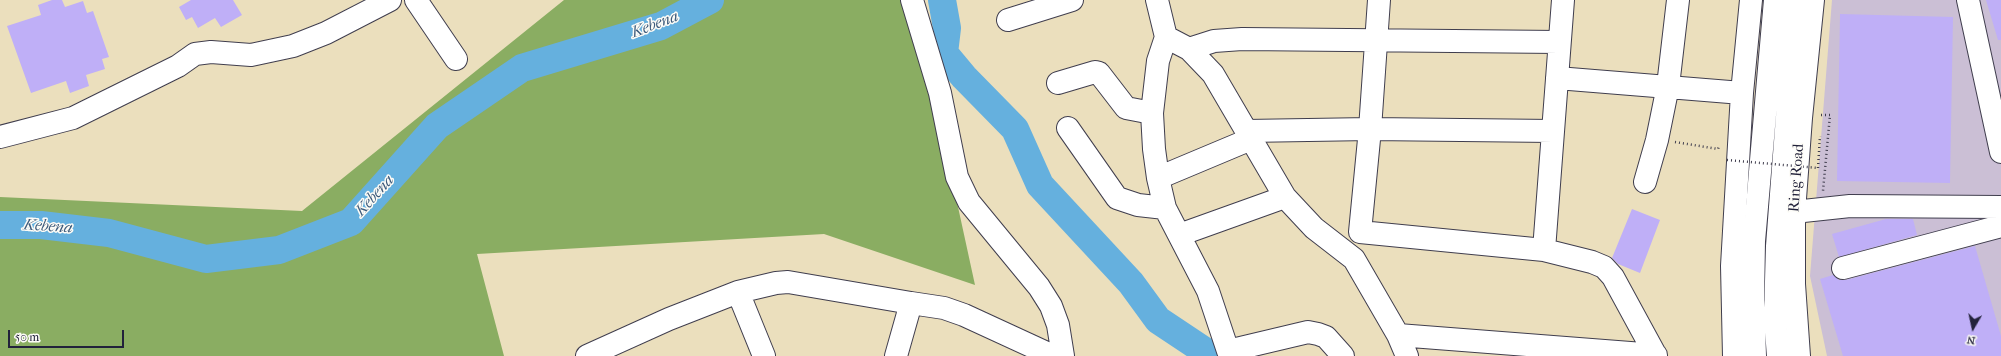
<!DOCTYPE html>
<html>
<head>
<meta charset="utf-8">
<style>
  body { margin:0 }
  #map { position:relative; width:2001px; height:356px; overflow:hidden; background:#ebdfbd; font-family:"IM FELL French Canon",serif }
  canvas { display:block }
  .north { position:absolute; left:1953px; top:308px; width:40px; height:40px; -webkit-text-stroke:3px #fdfcf7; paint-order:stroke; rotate:189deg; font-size:11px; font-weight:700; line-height:16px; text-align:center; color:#22223b }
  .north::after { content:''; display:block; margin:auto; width:14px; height:18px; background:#22223b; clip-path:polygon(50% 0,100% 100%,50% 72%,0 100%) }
  .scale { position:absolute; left:8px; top:330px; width:116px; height:18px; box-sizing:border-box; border:2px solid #22223b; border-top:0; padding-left:5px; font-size:12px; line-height:14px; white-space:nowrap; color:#22223b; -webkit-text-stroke:3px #fdfcf7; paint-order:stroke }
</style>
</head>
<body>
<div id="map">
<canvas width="2001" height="356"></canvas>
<div class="north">N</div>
<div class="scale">50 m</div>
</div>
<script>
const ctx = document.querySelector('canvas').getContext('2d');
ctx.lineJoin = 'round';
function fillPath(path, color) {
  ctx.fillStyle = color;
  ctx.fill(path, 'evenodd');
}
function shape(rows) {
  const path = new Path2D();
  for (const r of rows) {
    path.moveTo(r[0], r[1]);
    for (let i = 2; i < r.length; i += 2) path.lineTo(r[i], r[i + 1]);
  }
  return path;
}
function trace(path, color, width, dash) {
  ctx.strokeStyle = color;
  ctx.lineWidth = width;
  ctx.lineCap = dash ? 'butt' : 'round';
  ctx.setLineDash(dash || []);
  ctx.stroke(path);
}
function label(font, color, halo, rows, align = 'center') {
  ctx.font = font + ' "IM FELL French Canon",serif';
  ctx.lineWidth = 3;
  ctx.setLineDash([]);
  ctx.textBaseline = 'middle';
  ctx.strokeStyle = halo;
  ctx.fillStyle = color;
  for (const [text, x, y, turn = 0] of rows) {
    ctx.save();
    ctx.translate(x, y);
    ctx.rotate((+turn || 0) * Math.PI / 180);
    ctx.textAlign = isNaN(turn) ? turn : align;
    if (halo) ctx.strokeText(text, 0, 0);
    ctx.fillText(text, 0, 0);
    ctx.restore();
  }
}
fillPath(shape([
  [1832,0,2001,0,2001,356,1827,356,1810,276]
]), '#cbbfd5');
fillPath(shape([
  [564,0,913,0,975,285,824,234,477,254,504,356,0,356,0,197,302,211]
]), '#8aad62');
trace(shape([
  [942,0,947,28,944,53,964,77,1015,129,1040,185,1131,283,1158,320,1212,356],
  [0,225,41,225,109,233,206,259,279,250,351,222,437,126,522,68,661,26,710,0]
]), '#65b0de', 28);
fillPath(shape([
  [52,0,62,0,65,7,83,1,87,13,93,11,109,57,102,59,105,69,86,75,89,86,70,93,66,81,31,93,7,26,41,15,38,5],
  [191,0,233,0,242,15,221,27,215,18,198,28,192,17,186,20,179,7],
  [1986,0,2001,0,2001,40,1998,40],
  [1840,14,1953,17,1950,183,1837,181],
  [1632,209,1660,220,1640,273,1618,264,1612,258],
  [1886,219,1913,219,1917,235,1839,257,1832,234],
  [1975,246,2001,336,2001,356,1843,356,1820,279,1833,275,1839,280,1846,280]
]), '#bfaff7');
const minor = shape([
  [416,0,456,59],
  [912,0,940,93,957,177,969,202,1039,287,1051,306,1058,325,1063,356],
  [1157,0,1166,37,1189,49,1213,74,1285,197,1314,228,1354,259,1398,335,1407,356],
  [1379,0,1370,129,1360,232,1544,250,1592,262,1604,267,1613,277,1656,356],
  [1968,0,2001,152],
  [1008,20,1072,0],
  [1166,37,1158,61,1152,113,1154,149,1158,178,1165,208,1208,291,1228,351,1308,332,1318,334,1326,337,1343,356],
  [1189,49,1214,41,1242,39,1559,42],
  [1557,78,1742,93],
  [1058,83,1095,72,1099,73,1126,108,1152,113],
  [1068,128,1117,198,1138,205,1165,208],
  [1246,131,1370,129,1553,131],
  [0,137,73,118,178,66,195,54,211,52,251,55,293,46,326,33,390,0],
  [1158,178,1251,139],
  [1645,182,1657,140,1668,86,1678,0],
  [1794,212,1850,206,2001,207],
  [1179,235,1285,197],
  [1544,250,1563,0],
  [1843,268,2001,226],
  [911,303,944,308,964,315,1053,356],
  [1398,335,1656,355],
  [587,356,669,319,738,292],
  [764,356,738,292,776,283,788,282,911,303,896,356],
  [1734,356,1732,266,1742,93,1751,0],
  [1799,356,1794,284,1794,212,1801,118,1813,0]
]);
const highway = shape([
  [1755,356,1753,300,1754,241,1775,0],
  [1778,356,1775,317,1777,246,1796,0]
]);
trace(minor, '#403e4e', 24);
trace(highway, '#403e4e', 24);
trace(shape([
  [1821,115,1830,115,1823,191],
  [1675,142,1718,149,1719,146],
  [1818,168,1820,136]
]), '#403e4e', 2.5, [1, 3]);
trace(minor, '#fff', 22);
trace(highway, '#fff', 22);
trace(shape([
  [1727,160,1818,168]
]), '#403e4e', 2.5, [1, 3]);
label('15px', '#22223b', '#fdfcf7', [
  ["Ring Road",1797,178,-86]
]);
label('italic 16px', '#3d5b7c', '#fdfcf7', [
  ["Kebena",655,25,-21],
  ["Kebena",375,196,-48],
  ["Kebena",48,227,4]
]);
</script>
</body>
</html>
